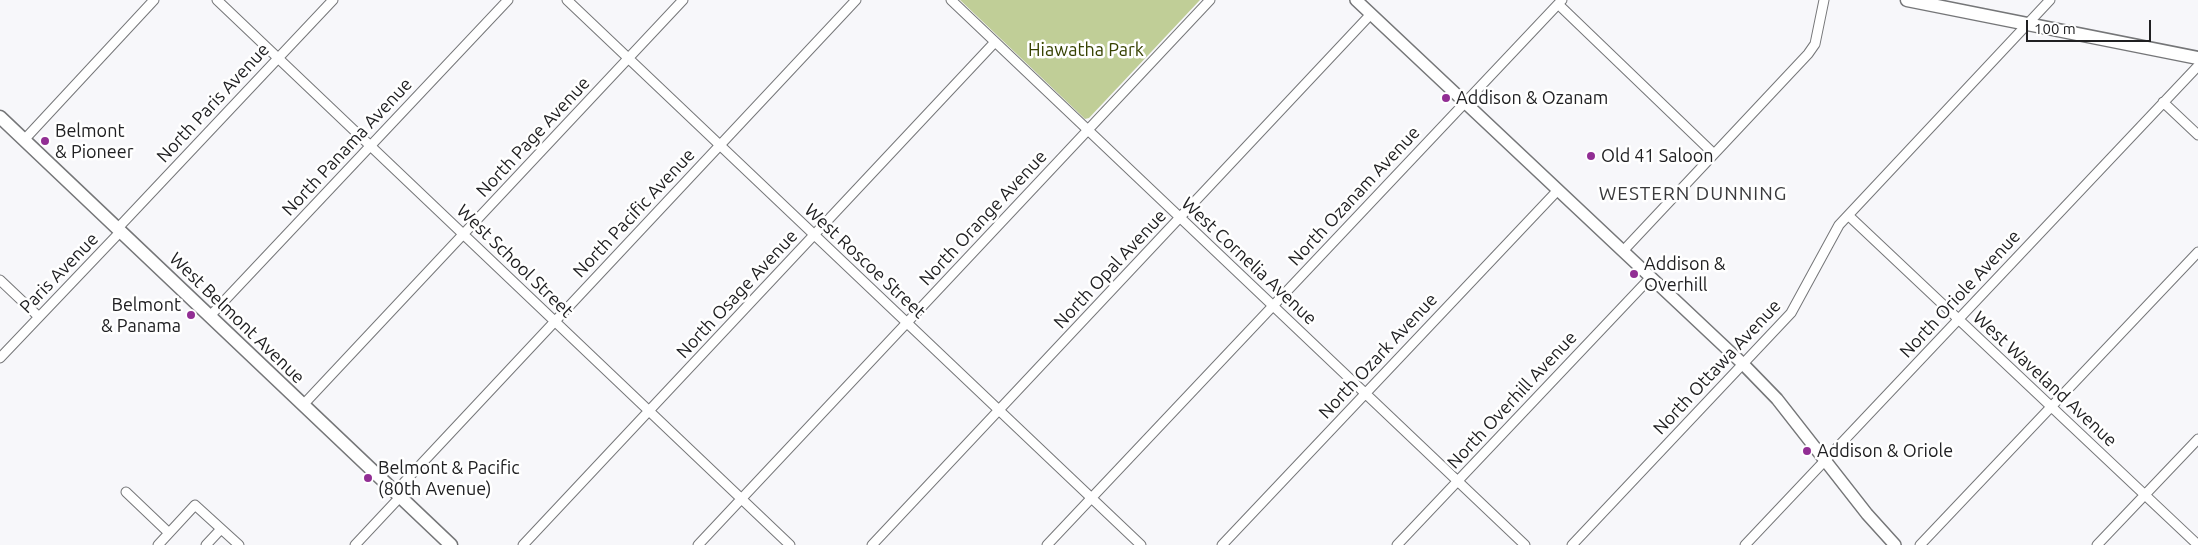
<!DOCTYPE html>
<html>
<head>
<meta charset="utf-8">
<style>
  body { margin:0 }
  #map { position:relative; width:2198px; height:545px; overflow:hidden; background:#f7f7fa; font-family:Ubuntu,sans-serif }
  canvas { display:block }
  .scale { position:absolute; left:2026px; top:20px; width:125px; height:22px; box-sizing:border-box; border:2px solid #202022; border-top:0; padding-left:6px; font-size:15px; line-height:18px; white-space:nowrap; color:#202022; -webkit-text-stroke:4px #fff; paint-order:stroke }
</style>
</head>
<body>
<div id="map">
<canvas width="2198" height="545"></canvas>
<div class="scale">100 m</div>
</div>
<script>
const ctx = document.querySelector('canvas').getContext('2d');
ctx.lineJoin = 'round';
function fillPath(path, color) {
  ctx.fillStyle = color;
  ctx.fill(path, 'evenodd');
}
function shape(rows) {
  const path = new Path2D();
  for (const r of rows) {
    path.moveTo(r[0], r[1]);
    for (let i = 2; i < r.length; i += 2) path.lineTo(r[i], r[i + 1]);
  }
  return path;
}
function trace(path, color, width, dash) {
  ctx.strokeStyle = color;
  ctx.lineWidth = width;
  ctx.lineCap = dash ? 'butt' : 'round';
  ctx.setLineDash(dash || []);
  ctx.stroke(path);
}
function label(font, color, halo, rows, align = 'center') {
  ctx.font = font + ' Ubuntu,sans-serif';
  ctx.lineWidth = 5;
  ctx.setLineDash([]);
  ctx.textBaseline = 'middle';
  ctx.strokeStyle = halo;
  ctx.fillStyle = color;
  for (const [text, x, y, turn = 0] of rows) {
    ctx.save();
    ctx.translate(x, y);
    ctx.rotate((+turn || 0) * Math.PI / 180);
    ctx.textAlign = isNaN(turn) ? turn : align;
    if (halo) ctx.strokeText(text, 0, 0);
    ctx.fillText(text, 0, 0);
    ctx.restore();
  }
}
fillPath(shape([
  [960,0,1200,0,1089,118,1085,119]
]), '#c0ce97');
const minor = shape([
  [217,0,790,545],
  [567,0,1141,545],
  [951,0,1525,545],
  [1559,5,1714,154],
  [2163,102,2198,135],
  [24,140,154,0],
  [1849,216,2198,545],
  [118,228,333,0],
  [1623,251,1808,54,1815,44,1824,0],
  [0,280,39,317],
  [210,316,508,0],
  [0,358,121,231],
  [303,405,683,0],
  [126,492,169,533],
  [395,492,856,0],
  [158,545,195,505,239,545],
  [206,545,221,529],
  [355,545,400,497],
  [523,545,995,42],
  [698,545,1210,0],
  [872,545,1371,14],
  [1047,545,1562,0],
  [1222,545,1558,190],
  [1397,545,1651,277],
  [1572,545,1791,313,1839,225,2050,0],
  [1745,545,2198,66],
  [1920,545,2198,252],
  [2097,545,2198,439]
]);
const tertiary = shape([
  [1356,0,1743,364,1777,399,1867,514,1895,545]
]);
const secondary = shape([
  [1907,0,2198,58],
  [0,117,451,545]
]);
trace(minor, '#757678', 11);
trace(tertiary, '#757678', 14);
trace(secondary, '#757678', 15);
trace(minor, '#fff', 9);
trace(tertiary, '#fff', 11);
trace(secondary, '#fff', 12);
for (const [x, y, r, color] of [
  [1446,98,5,"#922e94"],
  [45,141,5,"#922e94"],
  [1591,156,5,"#922e94"],
  [1634,274,5,"#922e94"],
  [191,315,5,"#922e94"],
  [1807,451,5,"#922e94"],
  [368,478,5,"#922e94"]
]) {
  const dot = new Path2D();
  dot.arc(x, y, r, 0, 2 * Math.PI);
  ctx.fillStyle = color;
  ctx.fill(dot);
  trace(dot, '#fff', 2);
}
label('18px', '#364100', '#fff', [
  ["Hiawatha Park",1086,50]
]);
label('18px', '#202022', '#fff', [
  ["Addison & Ozanam",1456,98],
  ["Belmont",55,131],
  ["& Pioneer",55,152],
  ["Old 41 Saloon",1601,156],
  ["Addison &",1644,264],
  ["Overhill",1644,285],
  ["Belmont",181,305,"right"],
  ["& Panama",181,326,"right"],
  ["Addison & Oriole",1817,451],
  ["Belmont & Pacific",378,468],
  ["(80th Avenue)",378,489]
], 'left');
label('18px', '#202022', '#fff', [
  ["North Paris Avenue",213,103,-47],
  ["North Page Avenue",533,137,-47],
  ["North Panama Avenue",347,147,-47],
  ["North Ozanam Avenue",1354,196,-47],
  ["North Pacific Avenue",634,213,-47],
  ["North Orange Avenue",983,218,-47],
  ["West School Street",515,261,44],
  ["West Roscoe Street",865,261,43],
  ["West Cornelia Avenue",1249,261,43],
  ["North Opal Avenue",1110,269,-47],
  ["Paris Avenue",59,273,-46],
  ["North Osage Avenue",737,294,-47],
  ["North Oriole Avenue",1960,294,-47],
  ["West Belmont Avenue",237,318,44],
  ["North Ozark Avenue",1378,356,-47],
  ["North Ottawa Avenue",1717,367,-47],
  ["West Waveland Avenue",2045,379,43],
  ["North Overhill Avenue",1512,400,-47]
]);
ctx.letterSpacing = '1px';
label('19px', '#3a3a3c', '#fff', [
  ["WESTERN DUNNING",1693,194]
]);
ctx.letterSpacing = '0px';
</script>
</body>
</html>
